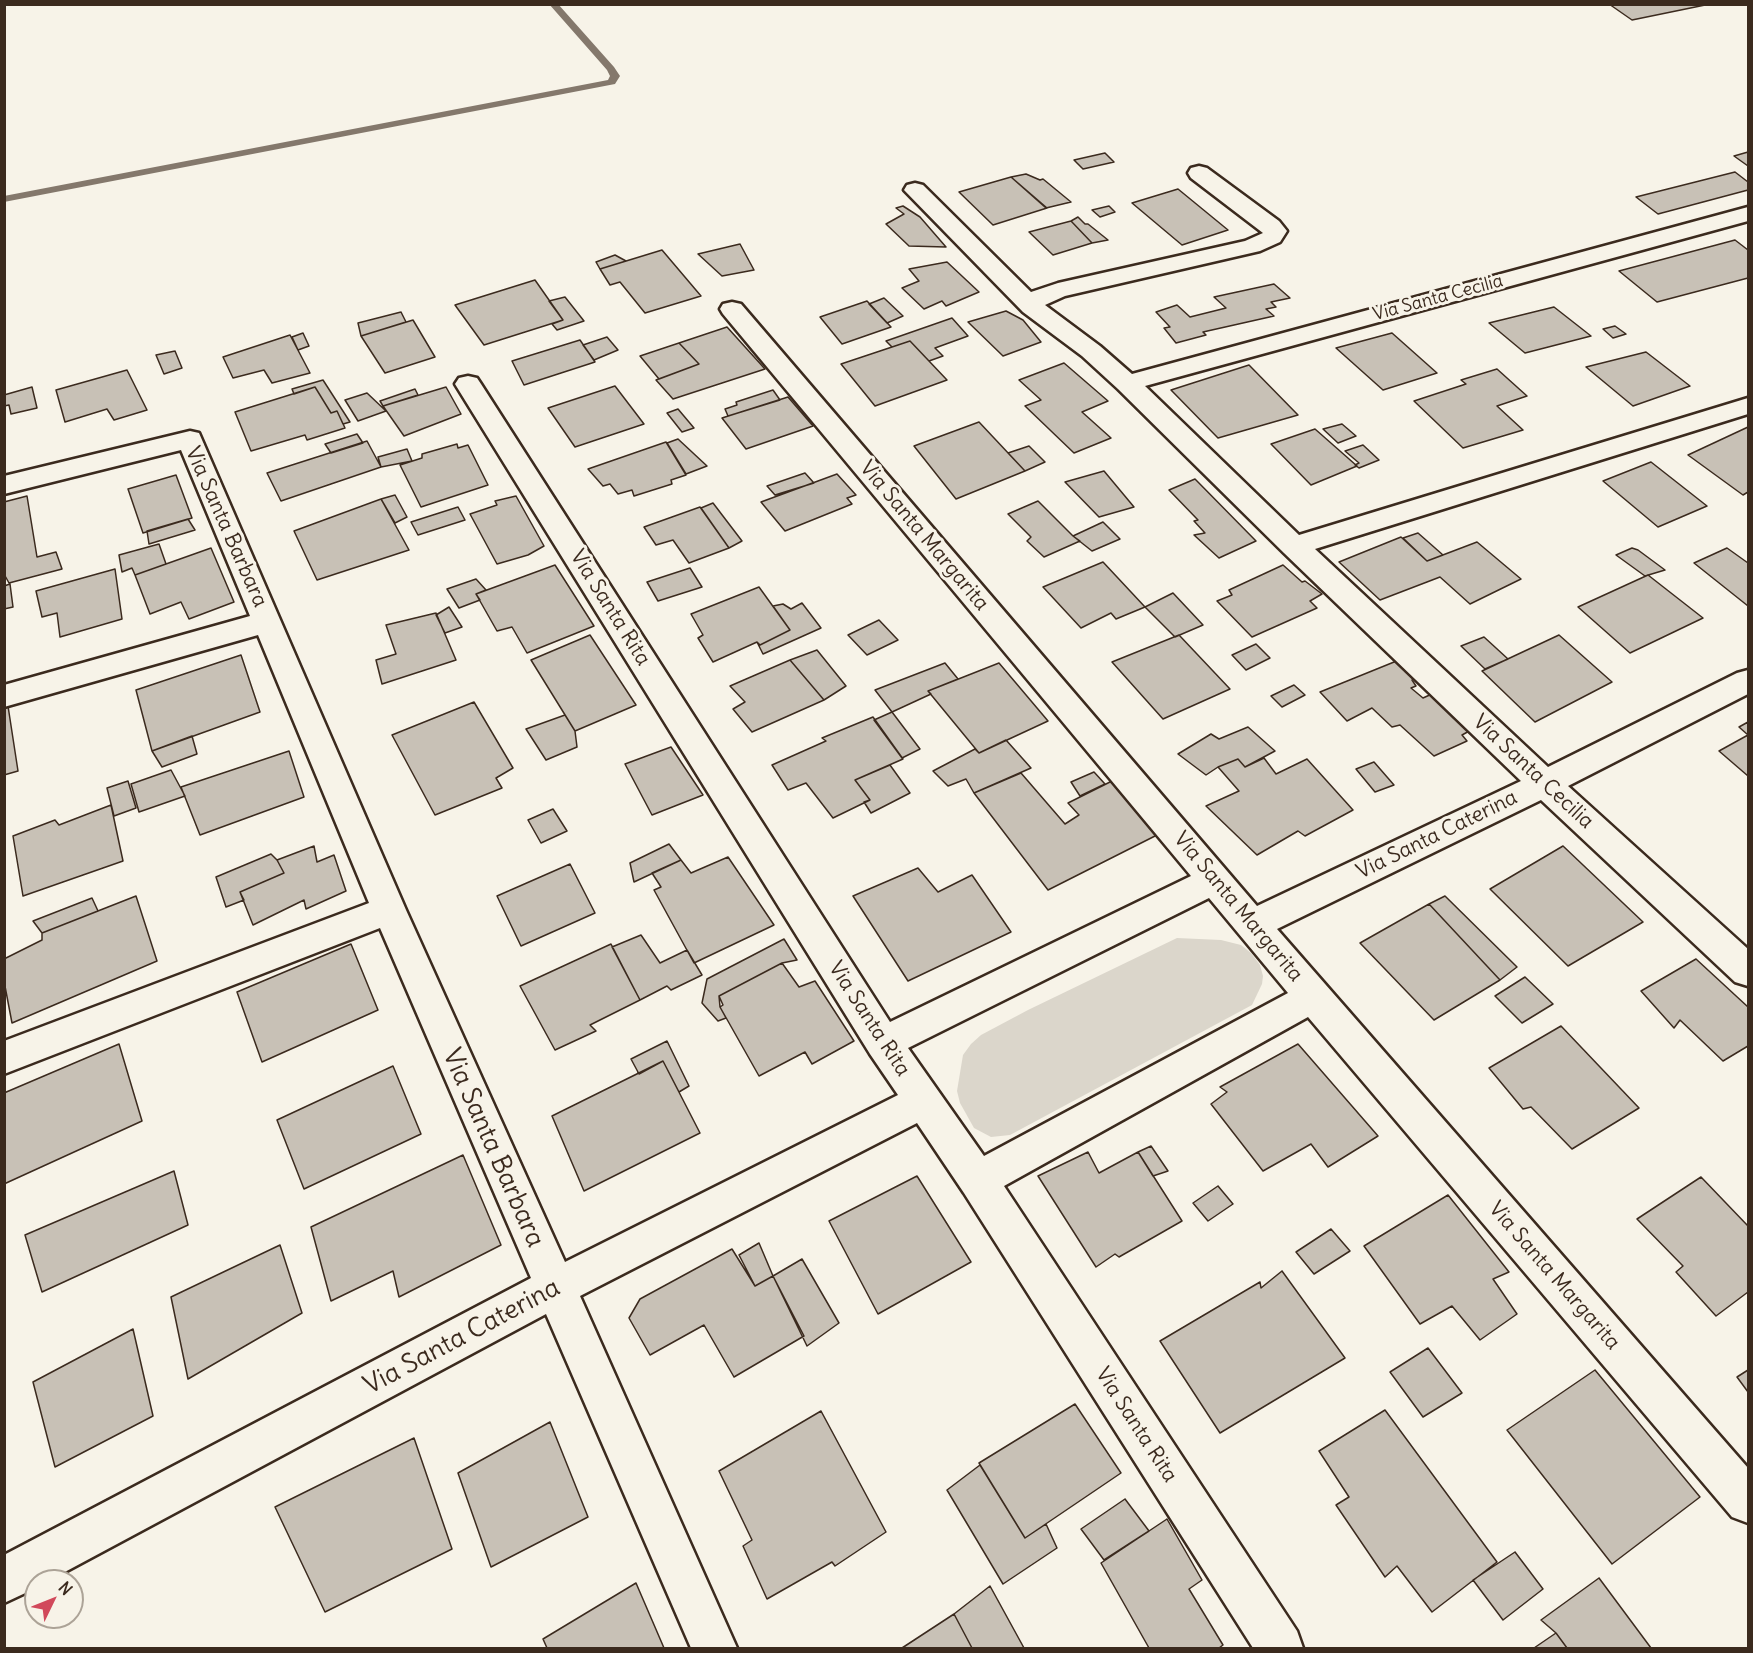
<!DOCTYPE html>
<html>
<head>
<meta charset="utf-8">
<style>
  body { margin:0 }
  #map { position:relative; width:1753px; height:1653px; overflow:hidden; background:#f7f3e8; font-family:Delius,sans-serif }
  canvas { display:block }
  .frame { position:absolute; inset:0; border:6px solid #3b2a1e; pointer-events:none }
  .north { position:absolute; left:24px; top:1569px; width:60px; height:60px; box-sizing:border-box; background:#f7f3e8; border:2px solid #aca397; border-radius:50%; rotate:47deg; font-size:16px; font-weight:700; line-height:24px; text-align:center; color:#3b2a1e }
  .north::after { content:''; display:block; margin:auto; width:21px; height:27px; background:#d1495b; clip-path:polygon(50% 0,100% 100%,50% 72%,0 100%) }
</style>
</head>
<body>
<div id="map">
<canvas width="1753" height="1653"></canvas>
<div class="frame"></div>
<div class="north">N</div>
</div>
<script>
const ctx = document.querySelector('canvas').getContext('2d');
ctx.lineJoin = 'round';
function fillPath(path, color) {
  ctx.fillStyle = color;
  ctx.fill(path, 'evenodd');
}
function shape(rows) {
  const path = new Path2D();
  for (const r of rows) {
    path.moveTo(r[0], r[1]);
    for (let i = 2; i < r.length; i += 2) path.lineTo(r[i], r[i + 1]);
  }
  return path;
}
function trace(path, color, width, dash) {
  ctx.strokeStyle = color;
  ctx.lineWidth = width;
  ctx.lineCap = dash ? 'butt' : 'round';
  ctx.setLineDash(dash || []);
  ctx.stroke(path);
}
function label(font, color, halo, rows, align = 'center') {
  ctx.font = font + ' Delius,sans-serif';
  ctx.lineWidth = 6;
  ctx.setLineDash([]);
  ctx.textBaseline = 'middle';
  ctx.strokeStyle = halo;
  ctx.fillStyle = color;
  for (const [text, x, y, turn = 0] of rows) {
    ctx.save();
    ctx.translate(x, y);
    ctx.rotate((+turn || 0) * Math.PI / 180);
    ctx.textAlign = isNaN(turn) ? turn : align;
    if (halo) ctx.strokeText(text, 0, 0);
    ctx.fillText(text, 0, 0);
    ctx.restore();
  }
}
fillPath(shape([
  [1177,938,1221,940,1241,945,1251,953,1260,965,1263,976,1262,984,1252,1005,1010,1135,991,1137,974,1128,960,1103,957,1091,963,1055,971,1044,981,1035,1028,1010]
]), '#dbd6cb');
fillPath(shape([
  [549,4,558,4,614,67,620,76,615,84,4,202,4,196,608,80,610,76,607,70,549,4]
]), '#84786c');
const building = shape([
  [1609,4,1710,4,1632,20,1609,4],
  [1748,152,1748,166,1734,156,1748,152],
  [1105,153,1114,162,1083,169,1074,160,1105,153],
  [1735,172,1748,182,1748,190,1658,214,1636,197,1735,172],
  [1026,174,1040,180,1043,179,1071,202,1046,208,1011,177,1026,174],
  [1011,177,1047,208,993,225,959,192,1011,177],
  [1178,189,1228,230,1182,245,1132,203,1178,189],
  [903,206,920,217,946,247,909,246,886,224,904,214,896,208,903,206],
  [1109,206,1115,212,1100,217,1092,210,1109,206],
  [1078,217,1085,224,1088,224,1108,240,1092,243,1071,221,1078,217],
  [1071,221,1092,243,1053,255,1029,232,1071,221],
  [1735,240,1748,250,1748,278,1657,302,1619,271,1735,240],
  [740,244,754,270,722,276,698,254,740,244],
  [662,250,701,296,645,313,620,282,610,285,600,269,662,250],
  [615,255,626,261,600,269,596,262,615,255],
  [947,262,979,292,946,306,942,301,924,309,902,288,919,281,909,269,947,262],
  [535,280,563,320,484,345,455,305,535,280],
  [1274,284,1290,298,1271,302,1276,307,1266,309,1274,316,1203,332,1206,335,1176,343,1164,328,1170,327,1156,312,1177,305,1190,317,1226,308,1214,297,1274,284],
  [565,297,584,321,557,330,552,324,563,320,549,301,565,297],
  [884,298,903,316,887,323,869,304,884,298],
  [867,301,891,327,842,344,820,317,867,301],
  [1554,307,1591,336,1525,353,1489,323,1554,307],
  [1006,311,1023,320,1041,342,1003,356,968,322,1006,311],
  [401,312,406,322,361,336,358,323,401,312],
  [952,318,968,336,935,348,943,356,929,361,910,341,892,347,886,341,952,318],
  [413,320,435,357,385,373,361,336,413,320],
  [1615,326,1626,334,1613,338,1603,329,1615,326],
  [727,327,765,369,673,399,656,380,699,364,679,343,727,327],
  [303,333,309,346,298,350,292,337,303,333],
  [1392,333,1437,373,1383,390,1336,348,1392,333],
  [290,335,310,373,272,383,264,370,233,378,223,357,290,335],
  [607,337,618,350,594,360,583,345,607,337],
  [580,340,595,362,524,385,512,361,580,340],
  [910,341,947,380,875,406,841,364,910,341],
  [679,343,699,364,659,379,640,356,679,343],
  [175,351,182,368,164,374,156,355,175,351],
  [1646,352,1690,386,1633,406,1586,367,1646,352],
  [1064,363,1108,401,1082,412,1111,438,1074,453,1025,406,1041,400,1019,380,1064,363],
  [1249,365,1298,415,1218,438,1171,390,1249,365],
  [1497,369,1527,396,1497,406,1523,430,1463,448,1414,401,1466,384,1461,380,1497,369],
  [127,370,147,410,114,420,107,409,65,422,56,390,127,370],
  [323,380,350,422,343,424,337,411,331,413,315,387,294,394,292,389,323,380],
  [615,386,644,424,575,447,548,408,615,386],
  [32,387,37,408,11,414,9,405,4,406,4,395,32,387],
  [315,387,331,413,337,411,345,428,307,440,305,435,251,451,235,412,315,387],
  [446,387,461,414,404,436,383,406,446,387],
  [415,389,418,395,383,406,380,401,415,389],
  [773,390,780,400,728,416,725,409,737,405,736,402,773,390],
  [367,393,386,411,358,421,345,400,367,393],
  [788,397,813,426,746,449,722,418,788,397],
  [678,409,694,428,682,432,667,413,678,409],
  [979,422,1025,471,956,499,914,446,979,422],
  [1342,424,1356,436,1338,443,1323,429,1342,424],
  [1748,427,1748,492,1743,495,1688,455,1748,427],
  [1315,429,1357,466,1311,485,1271,444,1315,429],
  [357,434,363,443,331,453,325,444,357,434],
  [678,439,707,466,686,474,667,443,678,439],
  [367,441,381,467,281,501,267,473,367,441],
  [666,442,686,475,671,480,672,484,634,496,632,490,618,494,610,484,603,486,588,469,666,442],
  [457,444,458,448,468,445,488,485,421,507,400,465,422,458,422,454,457,444],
  [1363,445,1379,460,1359,468,1355,465,1359,463,1345,451,1363,445],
  [1029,446,1045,462,1025,471,1008,453,1029,446],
  [407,449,412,461,381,467,378,457,407,449],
  [1651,462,1707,506,1658,527,1603,481,1651,462],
  [1104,471,1134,507,1099,517,1065,482,1104,471],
  [805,473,814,483,775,495,767,486,805,473],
  [837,474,856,495,847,498,852,504,785,531,761,502,837,474],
  [176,475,192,518,143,533,128,489,176,475],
  [1195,479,1256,541,1219,558,1194,535,1205,533,1194,521,1198,520,1169,490,1195,479],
  [395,495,407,517,395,523,381,499,395,495],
  [27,496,37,557,56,552,62,569,9,583,4,574,4,502,27,496],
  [516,496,544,546,528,555,497,564,470,514,497,505,495,501,516,496],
  [381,499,409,550,317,580,294,531,381,499],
  [1038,501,1073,536,1080,541,1044,557,1027,541,1031,537,1008,514,1038,501],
  [713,503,742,541,729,548,701,508,713,503],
  [458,507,465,520,418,535,411,522,458,507],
  [700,507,729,548,689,563,673,540,656,545,644,527,700,507],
  [188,519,195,530,149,544,147,531,188,519],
  [1103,522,1120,539,1092,551,1073,536,1103,522],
  [1418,533,1443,555,1427,561,1403,538,1418,533],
  [1401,537,1427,561,1477,542,1521,579,1470,604,1440,577,1380,600,1339,562,1401,537],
  [159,544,166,564,135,575,132,568,122,572,119,555,159,544],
  [211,548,234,602,189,619,181,602,150,614,135,575,211,548],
  [1632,548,1638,550,1665,570,1645,576,1616,555,1632,548],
  [1727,548,1748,563,1748,606,1694,563,1727,548],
  [1103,562,1145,607,1116,619,1111,613,1081,628,1043,587,1103,562],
  [555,565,594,626,527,653,512,627,497,631,476,594,555,565],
  [1283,565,1302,582,1305,581,1322,594,1310,601,1317,608,1252,637,1217,601,1232,595,1229,590,1283,565],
  [690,568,702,587,658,601,647,582,690,568],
  [115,569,122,619,60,637,57,613,42,617,36,591,115,569],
  [1648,575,1703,618,1630,653,1578,607,1648,575],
  [476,579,486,590,476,594,480,600,459,608,447,589,476,579],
  [10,584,13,607,4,609,4,586,10,584],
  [759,587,790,630,760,645,757,642,713,662,698,638,703,635,691,614,759,587],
  [1173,593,1203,625,1175,637,1145,607,1173,593],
  [802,603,821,628,763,654,757,642,760,645,790,630,773,606,783,604,791,609,802,603],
  [449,607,462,627,445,633,436,615,449,607],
  [436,613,456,660,382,684,376,660,396,654,386,625,436,613],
  [879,620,898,640,867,655,848,635,879,620],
  [590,635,636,705,575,731,531,660,590,635],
  [1179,635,1230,689,1163,719,1112,662,1179,635],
  [1559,635,1612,682,1535,722,1482,671,1559,635],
  [1484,637,1508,659,1485,669,1461,646,1484,637],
  [1256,644,1270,658,1246,670,1232,655,1256,644],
  [817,650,846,686,824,700,790,660,817,650],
  [241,655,260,712,152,751,136,690,241,655],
  [790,660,824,700,752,732,733,709,745,702,730,686,790,660],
  [1399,660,1418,675,1412,680,1416,686,1411,688,1423,698,1434,693,1473,729,1462,735,1467,741,1434,756,1400,725,1392,727,1372,708,1347,721,1320,692,1399,660],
  [945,663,958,679,928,691,931,694,892,712,875,690,945,663],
  [999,663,1048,721,979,753,928,691,999,663],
  [1294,685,1305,695,1282,707,1271,696,1294,685],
  [474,702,513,768,496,778,502,788,435,815,392,735,474,702],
  [8,706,18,771,4,775,4,707,8,706],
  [892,712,920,749,902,758,874,720,892,712],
  [565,715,575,731,577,747,546,760,526,729,565,715],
  [873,717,903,759,855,780,870,800,833,818,806,783,788,790,772,765,826,741,822,738,873,717],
  [1748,722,1748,776,1719,751,1748,735,1739,727,1748,722],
  [1248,727,1275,751,1245,767,1238,759,1218,767,1206,775,1178,754,1211,734,1219,739,1248,727],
  [192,736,197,754,162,767,152,751,192,736],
  [1006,740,1031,768,974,793,966,779,948,786,933,771,975,749,979,753,1006,740],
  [671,747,703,795,652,815,625,764,671,747],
  [289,751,304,797,200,835,181,787,289,751],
  [1264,758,1276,774,1307,759,1353,810,1305,836,1298,831,1257,855,1206,806,1239,791,1218,767,1238,759,1245,767,1264,758],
  [1374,762,1394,785,1375,792,1356,769,1374,762],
  [890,765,910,793,871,813,864,802,870,800,855,780,890,765],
  [171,770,185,796,139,812,131,784,171,770],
  [1094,772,1105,784,1080,796,1071,782,1094,772],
  [1021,773,1065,824,1079,815,1068,803,1112,781,1157,835,1048,890,974,793,1021,773],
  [128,781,136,808,114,816,107,788,128,781],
  [111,805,123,861,23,896,13,836,55,820,59,825,111,805],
  [553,809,567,831,541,843,528,820,553,809],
  [669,844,681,860,634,882,630,863,669,844],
  [314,846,317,862,334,855,346,891,306,909,304,900,253,925,240,892,284,873,277,860,314,846],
  [1563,846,1643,922,1568,966,1490,889,1563,846],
  [271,854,277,860,284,873,240,892,244,900,226,907,216,877,271,854],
  [728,857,774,925,694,963,654,890,661,887,652,873,681,860,691,873,728,857],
  [570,864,595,913,521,946,497,896,570,864],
  [918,868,938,892,972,875,1011,932,908,981,853,896,918,868],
  [136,896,157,961,12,1023,4,981,4,959,42,940,42,933,136,896],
  [1445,896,1517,967,1500,980,1429,904,1445,896],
  [92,898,98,911,42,933,33,921,92,898],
  [1429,904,1500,980,1434,1020,1360,943,1429,904],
  [641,935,660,963,687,950,702,975,671,990,667,986,640,1000,612,947,641,935],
  [784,939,797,960,782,963,719,996,720,1007,726,1018,718,1021,702,1003,707,979,784,939],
  [351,944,378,1010,262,1062,237,992,351,944],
  [611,944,640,1000,590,1025,596,1031,555,1050,520,986,611,944],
  [1696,959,1748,1007,1748,1046,1723,1061,1680,1020,1674,1028,1641,991,1696,959],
  [782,963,799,987,815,981,854,1041,812,1064,805,1052,759,1076,720,1007,723,1005,719,996,782,963],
  [1525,977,1553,1004,1522,1023,1495,996,1525,977],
  [1561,1026,1639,1108,1572,1149,1531,1107,1523,1109,1489,1068,1561,1026],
  [667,1041,689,1086,679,1092,663,1061,639,1074,631,1059,667,1041],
  [119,1044,142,1121,4,1184,4,1093,119,1044],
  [1298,1044,1378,1136,1328,1167,1311,1144,1263,1171,1211,1104,1227,1092,1220,1087,1298,1044],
  [663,1061,700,1133,584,1191,552,1116,663,1061],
  [393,1066,421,1134,304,1189,277,1120,393,1066],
  [1151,1146,1168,1171,1153,1176,1138,1152,1151,1146],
  [1088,1152,1099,1173,1138,1152,1182,1221,1119,1257,1115,1254,1096,1267,1038,1176,1088,1152],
  [463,1155,501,1245,399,1297,393,1271,331,1301,311,1227,463,1155],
  [174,1171,188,1225,42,1292,25,1235,174,1171],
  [917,1176,971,1262,878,1314,829,1221,917,1176],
  [1701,1177,1748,1226,1748,1292,1716,1316,1676,1272,1683,1266,1637,1219,1701,1177],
  [1218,1186,1233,1204,1208,1221,1193,1203,1218,1186],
  [1448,1195,1509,1272,1493,1279,1517,1314,1480,1340,1452,1306,1420,1324,1364,1246,1448,1195],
  [1331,1229,1350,1251,1314,1274,1296,1252,1331,1229],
  [759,1243,773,1276,755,1286,739,1255,759,1243],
  [280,1245,302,1313,188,1379,171,1297,280,1245],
  [732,1249,755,1286,773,1276,804,1336,734,1377,704,1325,650,1355,629,1318,640,1299,732,1249],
  [802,1259,839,1323,807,1346,773,1276,802,1259],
  [1282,1271,1345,1358,1220,1433,1160,1341,1260,1282,1261,1288,1282,1271],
  [133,1329,153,1416,55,1467,33,1382,133,1329],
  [1428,1348,1462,1393,1423,1417,1390,1372,1428,1348],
  [1595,1370,1700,1497,1612,1564,1507,1430,1595,1370],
  [1748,1370,1748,1392,1737,1377,1748,1370],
  [1075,1404,1121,1473,1025,1538,979,1463,1075,1404],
  [1385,1410,1497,1562,1432,1612,1397,1566,1385,1577,1336,1505,1349,1497,1319,1451,1385,1410],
  [821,1411,886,1532,835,1566,832,1562,767,1599,743,1546,752,1540,719,1471,821,1411],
  [550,1422,588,1517,491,1567,458,1473,550,1422],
  [414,1438,452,1549,325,1612,275,1507,414,1438],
  [980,1465,1025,1538,1046,1524,1057,1548,1003,1584,947,1490,980,1465],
  [1125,1499,1149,1531,1104,1560,1081,1529,1125,1499],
  [1167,1519,1202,1580,1189,1589,1223,1645,1219,1648,1149,1648,1101,1563,1167,1519],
  [1515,1552,1543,1589,1503,1620,1473,1580,1515,1552],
  [1599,1578,1651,1648,1567,1648,1556,1633,1541,1620,1599,1578],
  [636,1583,664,1648,547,1648,543,1639,636,1583],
  [990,1586,1024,1648,972,1648,954,1614,990,1586],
  [954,1614,972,1648,902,1648,954,1614],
  [1556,1633,1567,1648,1534,1648,1556,1633]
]);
fillPath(building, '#c8c1b6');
trace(building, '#3b2a1e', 1.5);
const minor = shape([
  [1199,166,1207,168,1279,221,1287,231,1280,242,1260,251,1065,296,1045,305,1100,346,1132,374,1748,207,1748,221,1145,386,1299,535,1748,398,1748,414,1315,549,1548,767,1737,673,1748,670,1748,694,1568,786,1748,949,1748,986,1735,982,1541,800,1277,929,1748,1468,1748,1523,1732,1517,1308,1017,1004,1186,1297,1631,1303,1648,1253,1648,964,1193,917,1123,580,1296,737,1648,691,1648,546,1314,48,1581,36,1581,36,1588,4,1603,4,1555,531,1278,380,928,4,1074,4,1041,369,903,258,635,4,707,4,685,250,616,181,450,4,494,4,476,190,431,199,433,406,910,565,1262,898,1095,870,1054,455,384,459,378,468,376,477,378,481,384,890,1022,1191,876,723,314,720,309,723,304,732,302,741,304,1257,906,1521,781,1284,553,1118,389,1082,356,1023,312,904,190,907,185,915,183,923,185,1031,292,1058,283,1245,241,1263,233,1191,178,1188,173,1191,168,1199,166],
  [1209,898,1288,993,984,1156,908,1048,1209,898]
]);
trace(minor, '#3b2a1e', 5);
fillPath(minor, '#f7f3e8');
label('18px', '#3b2a1e', '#f7f3e8', [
  ["Via Santa Cecilia",1438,298,-15]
]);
label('21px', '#3b2a1e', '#f7f3e8', [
  ["Via Santa Barbara",226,527,66],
  ["Via Santa Margarita",924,536,50],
  ["Via Santa Rita",610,608,58],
  ["Via Santa Cecilia",1533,772,43],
  ["Via Santa Caterina",1437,835,-26],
  ["Via Santa Margarita",1238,907,50],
  ["Via Santa Rita",869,1019,57],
  ["Via Santa Margarita",1554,1276,49],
  ["Via Santa Rita",1136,1425,57]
]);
label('26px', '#3b2a1e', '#f7f3e8', [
  ["Via Santa Barbara",493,1148,66],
  ["Via Santa Caterina",462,1337,-28]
]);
</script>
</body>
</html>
